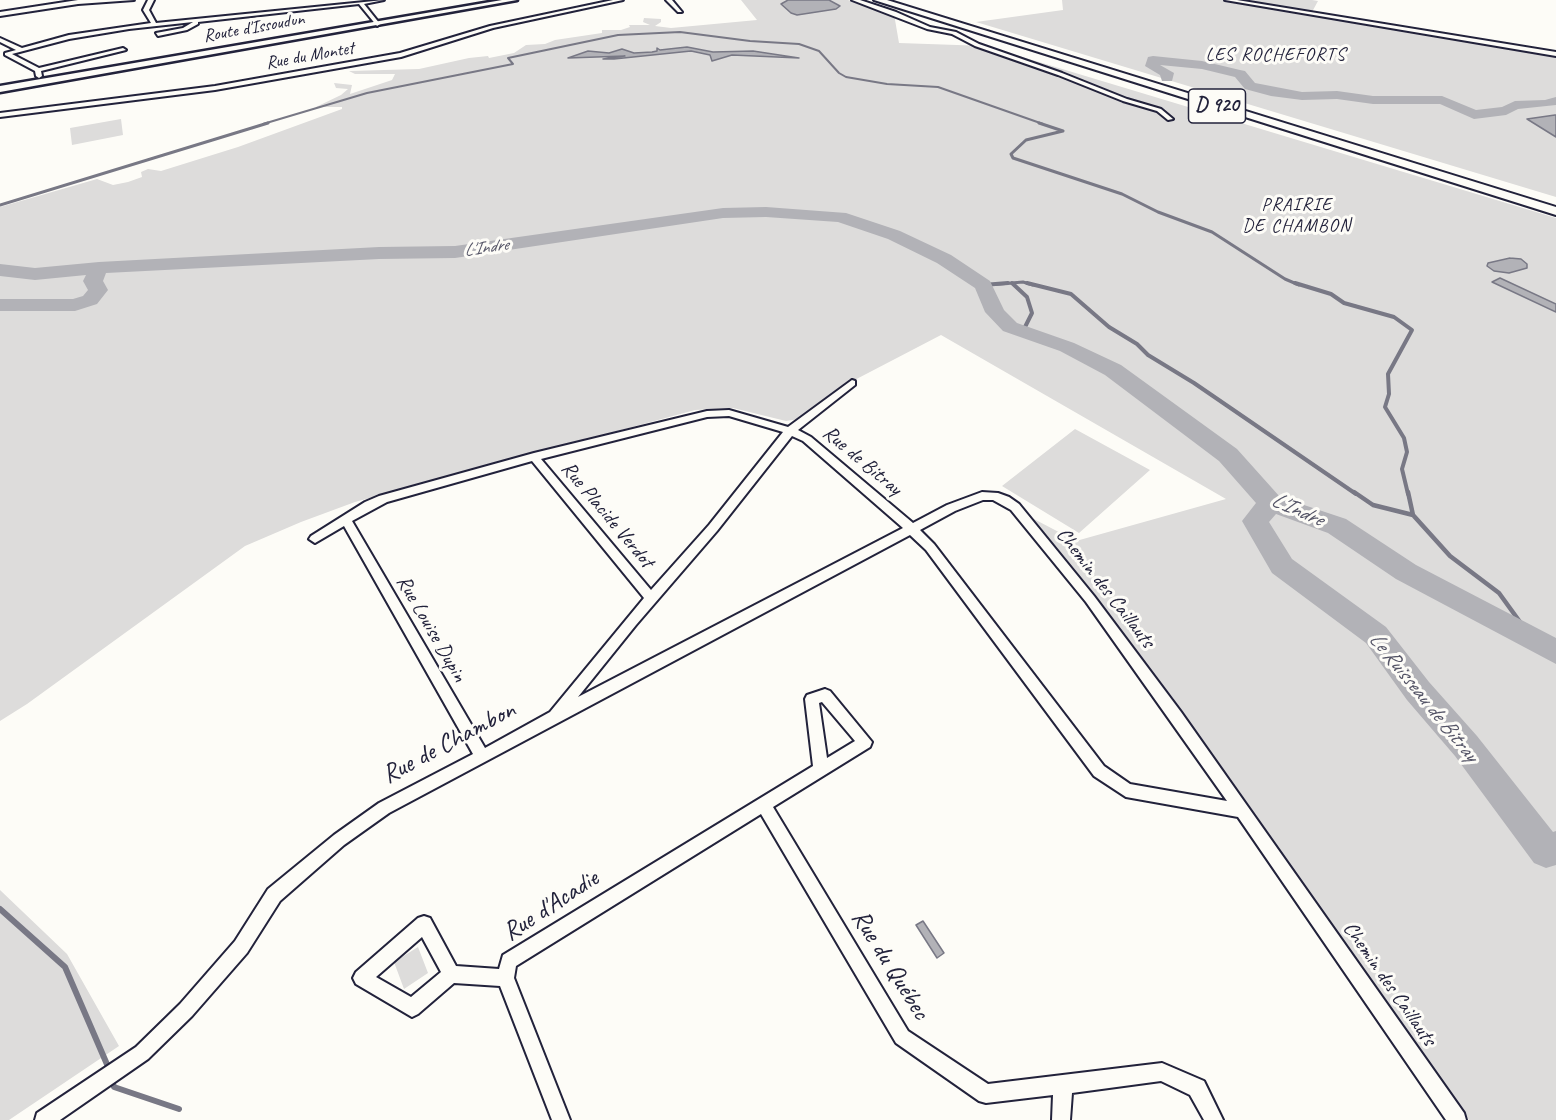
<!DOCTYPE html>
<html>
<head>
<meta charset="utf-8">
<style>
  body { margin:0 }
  canvas { display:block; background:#fdfcf7 }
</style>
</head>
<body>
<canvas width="1556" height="1120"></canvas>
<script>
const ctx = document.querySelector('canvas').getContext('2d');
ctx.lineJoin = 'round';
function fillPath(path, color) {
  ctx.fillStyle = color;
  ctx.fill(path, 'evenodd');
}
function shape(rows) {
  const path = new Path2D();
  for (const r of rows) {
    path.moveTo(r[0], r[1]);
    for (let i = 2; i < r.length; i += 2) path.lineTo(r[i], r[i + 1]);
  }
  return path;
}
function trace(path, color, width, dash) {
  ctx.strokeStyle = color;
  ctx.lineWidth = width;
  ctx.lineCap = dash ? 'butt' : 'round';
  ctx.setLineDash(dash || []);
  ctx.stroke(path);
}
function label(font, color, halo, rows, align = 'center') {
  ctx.font = font + ' Caveat,sans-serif';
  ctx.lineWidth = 6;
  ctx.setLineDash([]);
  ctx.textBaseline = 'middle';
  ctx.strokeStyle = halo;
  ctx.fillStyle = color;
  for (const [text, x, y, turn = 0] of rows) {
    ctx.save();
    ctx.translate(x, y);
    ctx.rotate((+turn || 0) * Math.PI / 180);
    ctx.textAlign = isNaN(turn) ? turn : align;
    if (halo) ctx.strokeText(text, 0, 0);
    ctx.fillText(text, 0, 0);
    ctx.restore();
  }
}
fillPath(shape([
  [741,0,848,0,894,14,899,43,986,46,1556,218,1556,1120,1469,1120,1227,774,1223,774,1171,700,1174,699,1168,692,1163,692,1088,589,1030,517,1076,541,1226,499,941,335,845,385,799,419,786,421,733,408,695,410,355,502,301,522,245,546,27,704,0,721,0,207,97,179,113,185,128,182,142,177,141,172,148,169,161,171,238,147,342,109,342,107,316,107,341,95,348,89,336,88,334,83,352,85,350,94,392,80,395,74,355,74,349,71,419,69,469,58,488,56,489,58,514,53,526,45,545,44,555,40,602,33,602,30,621,30,630,27,629,25,650,25,643,22,644,18,661,19,661,22,655,26,671,28,757,20],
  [1062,0,1312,0,1318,1,1312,12,1556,52,1556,197,976,22,1063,10],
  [121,119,123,135,72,145,70,128],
  [1075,429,1150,470,1079,533,1002,486],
  [0,890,67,954,119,1046,9,1120,0,1120],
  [418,947,428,973,404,989,394,962]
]), '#dddcdb');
const water = shape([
  [788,0,829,0,840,6,836,9,797,15,791,13,781,4,788,0],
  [687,47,713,52,753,51,799,58,732,55,712,61,710,55,691,51,614,59,603,59,625,56,568,58,588,51,609,53,622,49,634,53,652,52,657,51,657,48,660,50,687,47],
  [1556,115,1556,137,1527,119,1555,115,1556,115],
  [1510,258,1521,259,1527,264,1527,268,1509,273,1494,271,1487,266,1488,263,1510,258],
  [1500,278,1556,304,1556,312,1492,282,1500,278],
  [923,921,944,953,937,958,916,925,923,921]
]);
fillPath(water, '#b2b2b7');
trace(water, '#787885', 1.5);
trace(shape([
  [263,124,367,93,513,64,508,58,618,35,680,32,750,41,799,44,819,51,839,73,846,77,887,84,938,87,1043,124]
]), '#787885', 2);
trace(shape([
  [1039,123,1063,131,1026,140,1011,154,1013,158,1122,194,1158,212,1212,232,1285,279,1299,285],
  [0,205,268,123],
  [1012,283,1014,285],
  [988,285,1023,282,1033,285]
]), '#787885', 3);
trace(shape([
  [1012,283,1027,297,1032,313,1023,331],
  [1027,283,1071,294,1109,327,1137,344,1148,355,1194,383,1356,494],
  [1295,283,1331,294,1344,303,1394,317,1412,330,1388,374,1389,394,1385,407,1404,438,1407,452,1402,469,1408,494],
  [983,285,1008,283]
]), '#787885', 4);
trace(shape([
  [1354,492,1373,505,1413,515],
  [1408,492,1413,515,1450,556,1499,593,1533,640]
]), '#787885', 4.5);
trace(shape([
  [0,909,65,967,109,1069],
  [111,1077,114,1087,179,1109]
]), '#787885', 6);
fillPath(shape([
  [1153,56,1202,61,1240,70,1245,71,1255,83,1302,92,1337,91,1373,96,1442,96,1476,110,1502,107,1515,101,1545,100,1556,97,1556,105,1518,109,1506,115,1474,119,1440,104,1373,104,1337,99,1302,100,1271,96,1245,89,1235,77,1202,69,1160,65,1174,73,1172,81,1162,81,1160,75,1145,66,1148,57,1153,56],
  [766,207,846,213,900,231,951,255,990,281,1004,310,1017,323,1074,343,1121,365,1237,449,1280,497,1346,519,1416,565,1556,638,1556,664,1396,579,1328,533,1276,514,1269,522,1292,559,1386,627,1429,682,1477,736,1553,832,1556,831,1556,865,1546,868,1534,863,1455,756,1407,700,1366,643,1272,573,1242,521,1256,503,1219,461,1105,375,1060,351,1003,331,985,312,975,288,937,263,888,239,838,222,766,217,723,218,455,258,379,259,106,273,103,281,108,290,97,304,75,311,0,311,0,299,73,299,83,296,88,290,83,281,86,275,35,280,0,276,0,264,35,268,99,262,379,247,455,246,723,208,766,207]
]), '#b2b2b7');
const minor = shape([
  [78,0,134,0,78,4,0,16,0,12,78,0],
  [148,0,154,0,149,10,156,23,384,0,364,4,380,24,377,26,359,4,198,22,198,24,187,30,158,36,156,33,183,28,193,22,129,29,69,39,12,54,39,68,123,48,126,50,41,71,42,76,39,78,36,76,35,71,5,55,5,53,16,50,0,42,0,38,22,48,69,35,151,23,143,10,148,0],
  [613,0,623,0,493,28,401,57,215,90,0,117,0,113,215,86,400,53,490,26,613,0],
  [666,0,672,0,682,12,678,12,666,0],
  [852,0,860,0,896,12,930,27,956,32,979,44,1062,73,1127,99,1161,109,1173,119,1168,120,1157,111,1123,101,1058,75,975,46,952,34,927,29,852,0],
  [1225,0,1237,0,1556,52,1556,56,1225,0],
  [852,380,855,381,855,385,798,430,811,437,913,523,947,505,982,492,998,493,1009,497,1019,504,1094,596,1181,712,1464,1113,1466,1120,1446,1120,1238,817,1126,797,1094,776,926,550,910,535,389,813,344,845,280,901,247,953,192,1016,148,1059,60,1120,35,1120,37,1113,136,1047,180,1004,235,941,268,889,334,835,379,803,473,754,344,526,315,543,309,539,311,536,365,502,379,496,534,453,707,411,729,410,788,427,852,380],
  [729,416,783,432,709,525,651,590,541,459,707,417,729,416],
  [792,436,803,441,903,528,578,697,636,625,717,531,792,436],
  [532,461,644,598,550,712,485,748,352,521,387,502,532,461],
  [983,500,993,500,1011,510,1086,602,1227,801,1130,784,1104,766,934,544,920,530,955,511,983,500],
  [825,689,830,691,872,742,870,747,773,807,908,1031,988,1084,1162,1063,1204,1081,1223,1120,1204,1120,1190,1095,1161,1081,1072,1093,1070,1120,1052,1120,1053,1095,986,1103,979,1101,896,1043,761,814,516,966,514,978,570,1120,552,1120,500,986,454,983,418,1014,412,1017,356,984,353,978,356,972,418,918,424,916,430,918,456,966,499,969,503,955,813,766,805,699,807,695,825,689],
  [822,702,855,741,827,758,819,703,822,702],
  [422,937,441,972,411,997,376,977,422,937]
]);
const secondary = shape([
  [502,0,517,0,0,92,0,86,502,0]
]);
const trunk = shape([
  [874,0,887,0,1556,207,1556,215,874,0]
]);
trace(minor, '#22223b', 4);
trace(secondary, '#22223b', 5);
trace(trunk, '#22223b', 4);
fillPath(minor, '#fdfcf7');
fillPath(secondary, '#fdfcf7');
fillPath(trunk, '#fdfcf7');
label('18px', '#22223b', '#fdfcf7', [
  ["Route d'Issoudun",254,28,-10],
  ["Rue du Montet",310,56,-10]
]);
ctx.letterSpacing = '1.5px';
label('18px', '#22223b', '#fdfcf7', [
  ["LES ROCHEFORTS",1276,55],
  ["PRAIRIE",1297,205],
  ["DE CHAMBON",1297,226]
]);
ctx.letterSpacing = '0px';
label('italic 18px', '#545466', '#fdfcf7', [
  ["L'Indre",486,248,-8]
]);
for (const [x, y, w] of [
  [1217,106,57]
]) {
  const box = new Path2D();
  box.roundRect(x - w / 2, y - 17, w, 34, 4.5);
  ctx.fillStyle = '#fdfcf7';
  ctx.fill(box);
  trace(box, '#22223b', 1.5);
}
label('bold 20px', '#22223b', null, [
  ["D 920",1217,106]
]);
label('21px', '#22223b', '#fdfcf7', [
  ["Rue de Bitray",862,461,40],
  ["Rue Placide Verdot",607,515,50],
  ["Chemin des Caillauts",1105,588,52],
  ["Rue Louise Dupin",431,629,60],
  ["Chemin des Caillauts",1389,984,55]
]);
label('italic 22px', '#545466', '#fdfcf7', [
  ["L'Indre",1297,510,24],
  ["Le Ruisseau de Bitray",1423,697,51]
]);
label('26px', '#22223b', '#fdfcf7', [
  ["Rue de Chambon",449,743,-28],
  ["Rue d'Acadie",551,906,-33],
  ["Rue du Québec",890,965,58]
]);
</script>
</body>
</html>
